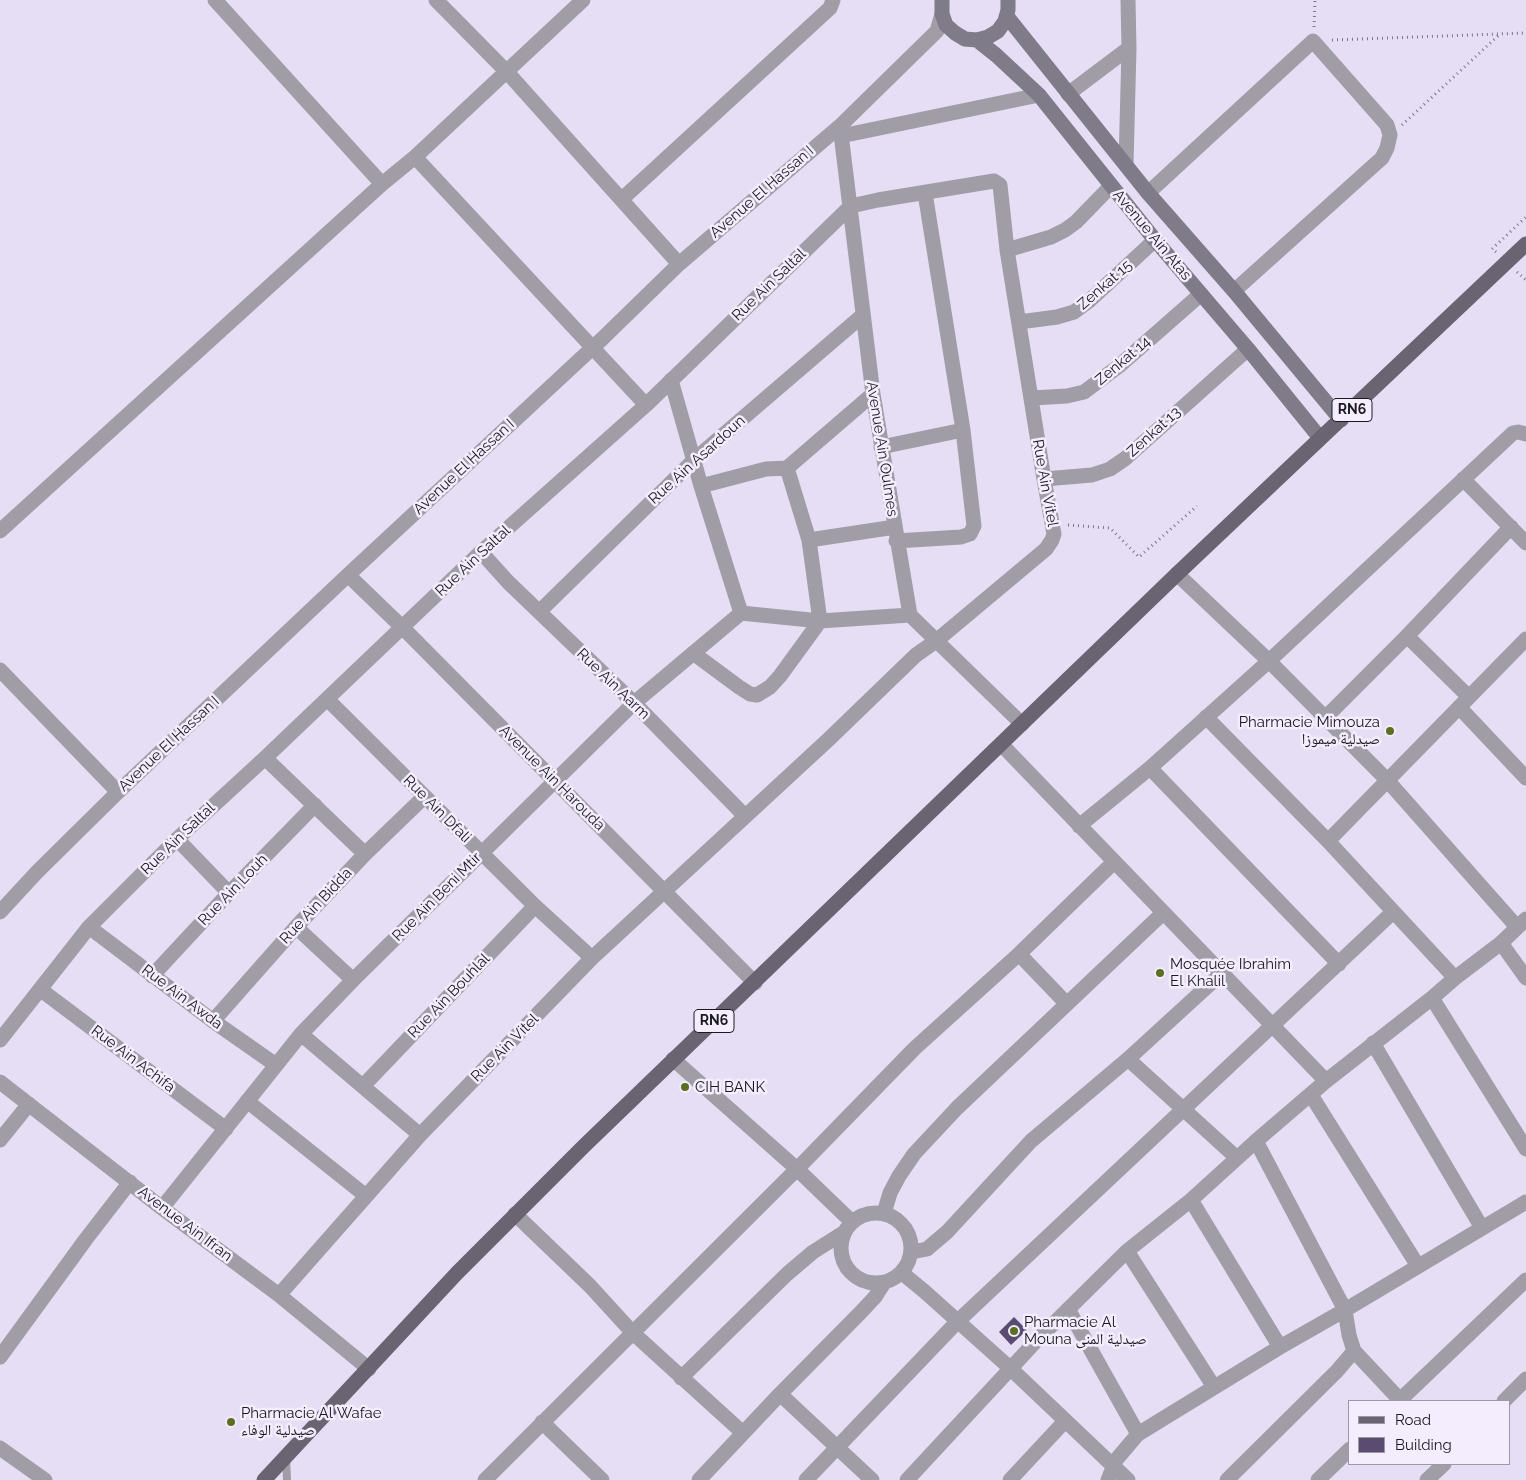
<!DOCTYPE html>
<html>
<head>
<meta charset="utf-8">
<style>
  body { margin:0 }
  #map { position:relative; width:1526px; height:1480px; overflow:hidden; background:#e6def4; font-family:Raleway,sans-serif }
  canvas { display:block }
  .legend { position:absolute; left:1348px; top:1400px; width:162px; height:65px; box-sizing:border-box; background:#f3edfe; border:1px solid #9d98a5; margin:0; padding:6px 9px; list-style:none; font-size:15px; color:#1b1820 }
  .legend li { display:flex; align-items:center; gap:10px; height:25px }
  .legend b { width:25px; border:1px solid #9d98a5 }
</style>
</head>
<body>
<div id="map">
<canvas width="1526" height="1480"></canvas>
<ul class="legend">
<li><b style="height:6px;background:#696372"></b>Road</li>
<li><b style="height:14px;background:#5a4b70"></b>Building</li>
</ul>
</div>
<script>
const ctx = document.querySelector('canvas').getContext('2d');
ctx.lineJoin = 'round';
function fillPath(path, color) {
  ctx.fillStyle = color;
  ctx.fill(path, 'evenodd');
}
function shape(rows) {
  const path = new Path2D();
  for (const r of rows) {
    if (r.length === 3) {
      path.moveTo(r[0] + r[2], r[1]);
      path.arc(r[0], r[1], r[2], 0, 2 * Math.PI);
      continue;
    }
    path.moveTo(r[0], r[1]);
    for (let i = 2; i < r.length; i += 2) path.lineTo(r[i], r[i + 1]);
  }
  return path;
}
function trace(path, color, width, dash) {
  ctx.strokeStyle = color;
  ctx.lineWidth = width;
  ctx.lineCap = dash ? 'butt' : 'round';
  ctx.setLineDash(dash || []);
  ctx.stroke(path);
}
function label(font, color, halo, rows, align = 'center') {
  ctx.font = font + ' Raleway,"Noto Naskh Arabic",sans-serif';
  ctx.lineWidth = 5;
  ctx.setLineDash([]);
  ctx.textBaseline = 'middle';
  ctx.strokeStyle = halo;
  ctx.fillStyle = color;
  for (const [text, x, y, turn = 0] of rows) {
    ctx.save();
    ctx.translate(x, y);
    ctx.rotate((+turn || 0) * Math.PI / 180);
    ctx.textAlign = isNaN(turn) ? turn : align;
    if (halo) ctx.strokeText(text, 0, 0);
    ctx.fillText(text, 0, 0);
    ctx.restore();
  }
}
fillPath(shape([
  [1014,1317,1027,1330,1011,1345,999,1332]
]), '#5a4b70');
trace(shape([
  [1314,27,1315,0],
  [1332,40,1526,33],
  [1402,125,1500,34],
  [1496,252,1492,249,1526,217],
  [1517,272,1526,280],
  [1068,525,1110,528,1139,557,1197,506]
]), '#7c7785', 3, [1, 4]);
trace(shape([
  [286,1457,287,1480]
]), '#a09da6', 8);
trace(shape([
  [215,0,382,184],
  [436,0,507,72,679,264],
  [1068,94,1129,48],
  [840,126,873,394,910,615,1022,724],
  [841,136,1039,95],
  [415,157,646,405],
  [1126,165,1129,48,1128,0],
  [1148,193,1313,41,1387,125,1390,135,1387,148,1382,158,1234,291],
  [622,199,830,8,833,0],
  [1007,250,1051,237,1065,230,1076,222,1111,186],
  [1019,322,1057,317,1074,312,1089,301,1155,240],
  [671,380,701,486,741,613],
  [1032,398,1067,396,1084,392,1119,366,1201,294],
  [881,447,963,430],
  [1044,479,1092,475,1110,469,1126,458,1248,349],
  [1463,479,1526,543],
  [701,486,766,469,787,468,873,394],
  [0,531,382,184,415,157,583,0],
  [809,540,895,527],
  [896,541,961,537,970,534,974,526,963,430,925,193],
  [481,552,508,582,634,703,745,816],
  [1177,574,1269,661,1387,780,1517,927],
  [348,575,403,628,755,983],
  [539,612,694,460,863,315],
  [741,613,820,621,910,615],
  [1407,636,1469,697],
  [693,653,739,687,750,694,757,695,770,687,780,676,820,621,809,540,787,468],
  [0,670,118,792],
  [327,699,535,906,592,958],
  [1459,707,1526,778],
  [1206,717,1328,841,1526,639],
  [1325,718,1407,636,1511,527],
  [1001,744,1326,1081],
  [265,758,365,854],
  [1150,768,1339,964],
  [1079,826,1150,768,1269,661,1513,433,1518,432,1526,434],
  [177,839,229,893],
  [1328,841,1455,978],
  [0,912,37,872,118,792,348,575,602,339,679,264,840,126,937,31,942,14],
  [89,927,213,1021,276,1065],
  [296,927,353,980],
  [1501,943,1526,978],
  [1019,954,1066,1003],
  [152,976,229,893,315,805],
  [41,990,226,1129],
  [1432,998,1526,1149],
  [213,1021,296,927,365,854,424,797],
  [301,1034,420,1135],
  [0,1040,89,927,177,839,265,758,481,552,646,405,851,206,878,200,994,181,1000,185,1007,250,1044,479,1054,534,1052,540,1046,549,936,641,916,655,829,739,592,958,420,1135,279,1295],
  [1373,1043,1482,1228],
  [673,1059,797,1169,852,1222],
  [1128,1059,1237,1158],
  [0,1082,162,1208,279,1295,369,1369],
  [363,1086,535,906],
  [1311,1095,1418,1266],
  [247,1101,366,1196],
  [0,1140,29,1104],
  [1191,1200,1280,1347],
  [162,1208,301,1034,353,980,634,703,741,613],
  [876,1248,35],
  [884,1213,890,1193,899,1176,914,1154,957,1108,1163,913],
  [515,1214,590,1286,633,1333,743,1433],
  [1127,1251,1214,1387],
  [912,1252,927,1249,947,1232,1031,1141,1128,1059,1222,973],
  [902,1273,924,1291,1010,1368,1128,1480],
  [1068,1309,1138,1434],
  [1354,1351,1401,1401],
  [0,1357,86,1239,130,1182],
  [681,1378,787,1274,813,1252,843,1233],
  [780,1394,872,1480],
  [1399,1401,1526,1280],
  [1504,1401,1526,1379],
  [542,1422,602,1480],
  [0,1448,45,1480],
  [485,1480,797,1169,915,1048,1019,954,1114,862],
  [699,1480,780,1394,861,1312,875,1297,884,1283],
  [806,1480,958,1321,1393,912],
  [907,1480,1038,1339,1127,1251,1191,1200,1256,1141,1326,1081,1432,998,1455,978,1501,943,1526,919],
  [1010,1480,1065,1421],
  [1108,1480,1116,1460,1138,1434,1280,1347,1345,1310,1526,1202],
  [1227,1480,1337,1371,1354,1351,1349,1335,1345,1310,1256,1141],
  [1318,1480,1350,1449],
  [1427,1480,1444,1464]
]), '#a09da6', 15);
trace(shape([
  [942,0,942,14,946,25,955,33,965,39,977,40,988,37,998,31,1005,21,1008,10,1008,0],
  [1005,21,1009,19,1148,193,1234,291,1341,420],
  [977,40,996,55,1039,95,1155,240,1248,349,1320,438]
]), '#7f7b88', 15);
trace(shape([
  [264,1480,457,1273,583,1147,1177,574,1526,244]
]), '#696372', 15);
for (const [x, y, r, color] of [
  [1390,731,5,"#5b6f1e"],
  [1160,973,5,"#5b6f1e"],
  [685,1087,5,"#5b6f1e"],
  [1014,1331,5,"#5b6f1e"],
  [231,1422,5,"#5b6f1e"]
]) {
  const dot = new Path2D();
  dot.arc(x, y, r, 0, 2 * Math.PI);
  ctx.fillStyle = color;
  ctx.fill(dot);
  trace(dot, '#f3edfe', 2);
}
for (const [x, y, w] of [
  [1352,410,40],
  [714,1021,40]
]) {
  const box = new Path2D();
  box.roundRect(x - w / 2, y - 11.5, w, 23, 4);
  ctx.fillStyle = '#f3edfe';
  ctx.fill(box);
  trace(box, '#1b1820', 1);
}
label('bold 14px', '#1b1820', null, [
  ["RN6",1352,410],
  ["RN6",714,1021]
]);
label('15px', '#1b1820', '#f3edfe', [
  ["Avenue El Hassan I",762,192,-41],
  ["Avenue Ain Atas",1152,235,50],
  ["Rue Ain Saltal",769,285,-44],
  ["Zenkat 15",1105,285,-41],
  ["Zenkat 14",1123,361,-40],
  ["Zenkat 13",1154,432,-42],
  ["Avenue Ain Oulmes",882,449,81],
  ["Rue Ain Asardoun",697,460,-42],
  ["Avenue El Hassan I",464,467,-43],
  ["Rue Ain Vitel",1045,483,80],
  ["Rue Ain Saltal",473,561,-43],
  ["Rue Ain Aarm",613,684,44],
  ["Avenue El Hassan I",169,744,-43],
  ["Avenue Ain Harouda",552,778,45],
  ["Rue Ain Dfali",437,809,45],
  ["Rue Ain Saltal",178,839,-44],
  ["Rue Ain Louh",233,890,-46],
  ["Rue Ain Beni Mtir",437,897,-45],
  ["Rue Ain Bidda",316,906,-47],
  ["Rue Ain Bouhlal",449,996,-46],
  ["Rue Ain Awda",182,997,37],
  ["Rue Ain Vitel",505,1048,-45],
  ["Rue Ain Achifa",133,1059,37],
  ["Avenue Ain Ifran",185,1224,37]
]);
label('15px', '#1b1820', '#f3edfe', [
  ["Pharmacie Mimouza",1380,722,"right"],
  ["صيدلية ميموزا",1380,739,"right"],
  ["Mosquée Ibrahim",1170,964],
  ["El Khalil",1170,981],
  ["CIH BANK",695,1087],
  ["Pharmacie Al",1024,1322],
  ["Mouna صيدلية المنى",1024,1339],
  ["Pharmacie Al Wafae",241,1413],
  ["صيدلية الوفاء",241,1430]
], 'left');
</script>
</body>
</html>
